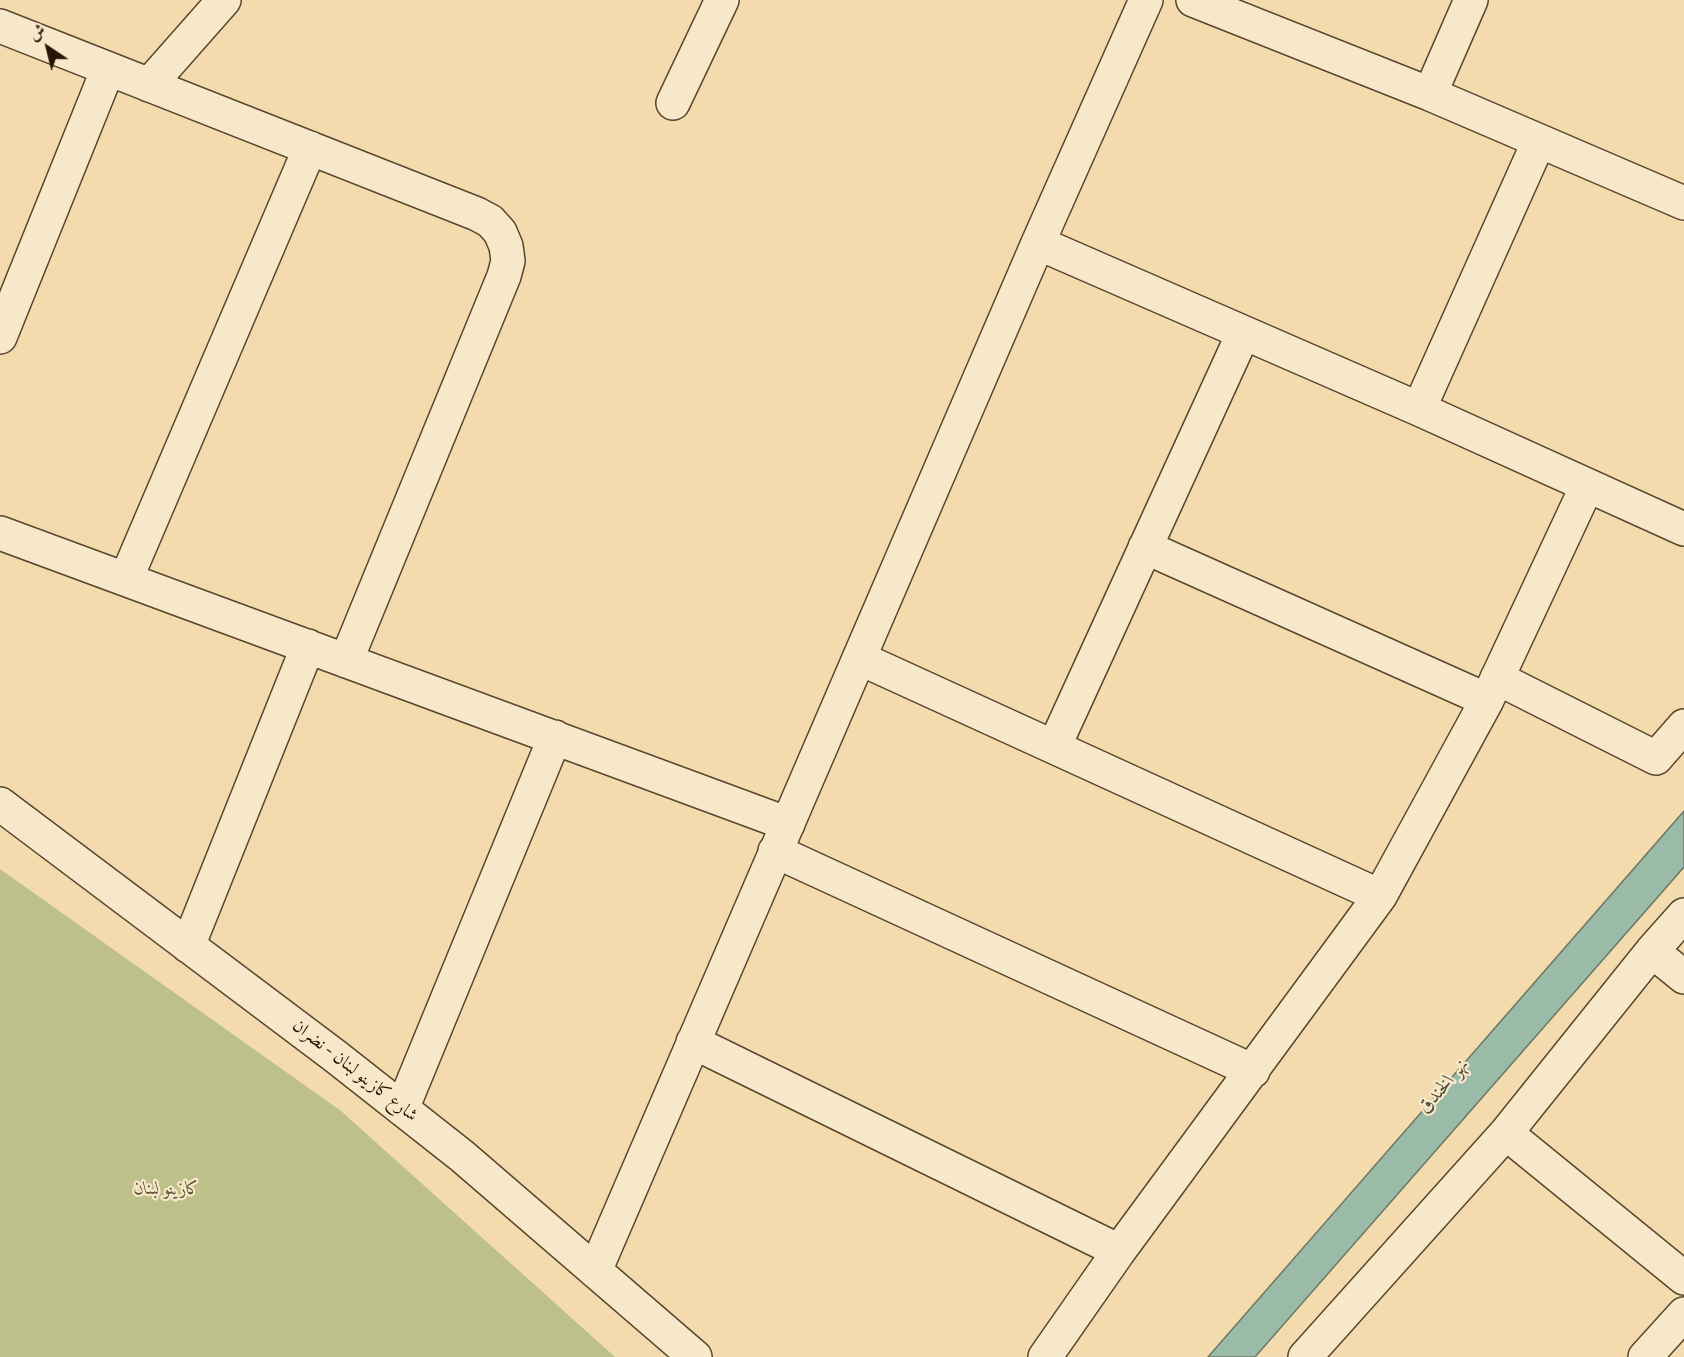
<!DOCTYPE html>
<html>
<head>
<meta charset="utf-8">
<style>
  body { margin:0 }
  #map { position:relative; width:1684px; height:1357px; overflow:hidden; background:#f3dbad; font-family:Vollkorn,Amiri,serif }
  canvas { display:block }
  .north { position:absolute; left:18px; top:18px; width:60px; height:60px; -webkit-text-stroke:4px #f7e8ca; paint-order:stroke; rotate:325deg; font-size:16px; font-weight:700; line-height:24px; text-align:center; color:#251502 }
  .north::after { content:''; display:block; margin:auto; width:21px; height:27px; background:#251502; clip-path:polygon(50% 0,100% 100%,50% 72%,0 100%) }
</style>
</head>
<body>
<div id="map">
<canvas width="1684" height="1357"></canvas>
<div class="north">ش</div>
</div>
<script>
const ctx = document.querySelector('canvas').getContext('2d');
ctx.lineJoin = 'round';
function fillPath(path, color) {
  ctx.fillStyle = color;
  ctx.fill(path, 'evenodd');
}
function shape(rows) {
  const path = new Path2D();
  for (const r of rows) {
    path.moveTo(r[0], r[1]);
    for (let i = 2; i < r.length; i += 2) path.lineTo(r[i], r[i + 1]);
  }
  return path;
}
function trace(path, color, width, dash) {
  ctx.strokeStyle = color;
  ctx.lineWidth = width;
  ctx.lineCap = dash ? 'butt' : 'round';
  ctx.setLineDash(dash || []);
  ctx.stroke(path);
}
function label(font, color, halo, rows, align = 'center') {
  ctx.font = font + ' Vollkorn,Amiri,serif';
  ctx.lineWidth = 4.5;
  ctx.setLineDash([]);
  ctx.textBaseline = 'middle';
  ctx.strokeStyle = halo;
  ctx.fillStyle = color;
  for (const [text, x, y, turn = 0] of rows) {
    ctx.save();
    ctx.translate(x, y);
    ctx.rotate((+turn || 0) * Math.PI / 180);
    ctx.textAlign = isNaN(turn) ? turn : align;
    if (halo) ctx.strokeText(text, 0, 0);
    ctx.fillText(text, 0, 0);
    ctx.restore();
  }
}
fillPath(shape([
  [0,869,341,1111,615,1357,0,1357]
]), '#bdc088');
const water = shape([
  [1684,811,1684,867,1255,1357,1208,1357,1684,811]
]);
fillPath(water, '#9bbba9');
trace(water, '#6c7966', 1.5);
const minor = shape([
  [1193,0,1430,94,1684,203],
  [0,26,477,214,490,221,500,232,506,246,508,261,504,276,346,661],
  [149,85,224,0],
  [1430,94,1471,0],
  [673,103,722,0],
  [1038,243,1419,409,1684,529],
  [0,337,108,69],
  [1419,409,1539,141],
  [0,533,788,824],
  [1145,547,1487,700],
  [126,579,310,148],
  [859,658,1380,896],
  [1497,678,1656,758,1684,726],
  [1054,747,1243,334],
  [0,804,335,1056,462,1156,695,1357],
  [775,851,1253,1071],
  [188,946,308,646],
  [1652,951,1684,977],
  [693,1042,1119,1251],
  [402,1109,555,737],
  [1506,1133,1684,1278],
  [595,1271,1038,243,1146,0],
  [1045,1357,1119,1251,1380,896,1487,700,1587,486],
  [1305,1357,1506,1133,1652,951,1684,915],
  [1645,1357,1684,1314]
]);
trace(minor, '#58462d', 36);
trace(minor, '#f7e8ca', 33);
label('18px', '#251502', '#f7e8ca', [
  ["شارع كازينو لبنان - نضران",354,1072,38]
]);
label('italic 18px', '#5a5131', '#f7e8ca', [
  ["كازينو لبنان",167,1191]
]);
label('italic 20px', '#4e4f3c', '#f7e8ca', [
  ["نهر الخندق",1445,1087,-49]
]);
</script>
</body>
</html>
